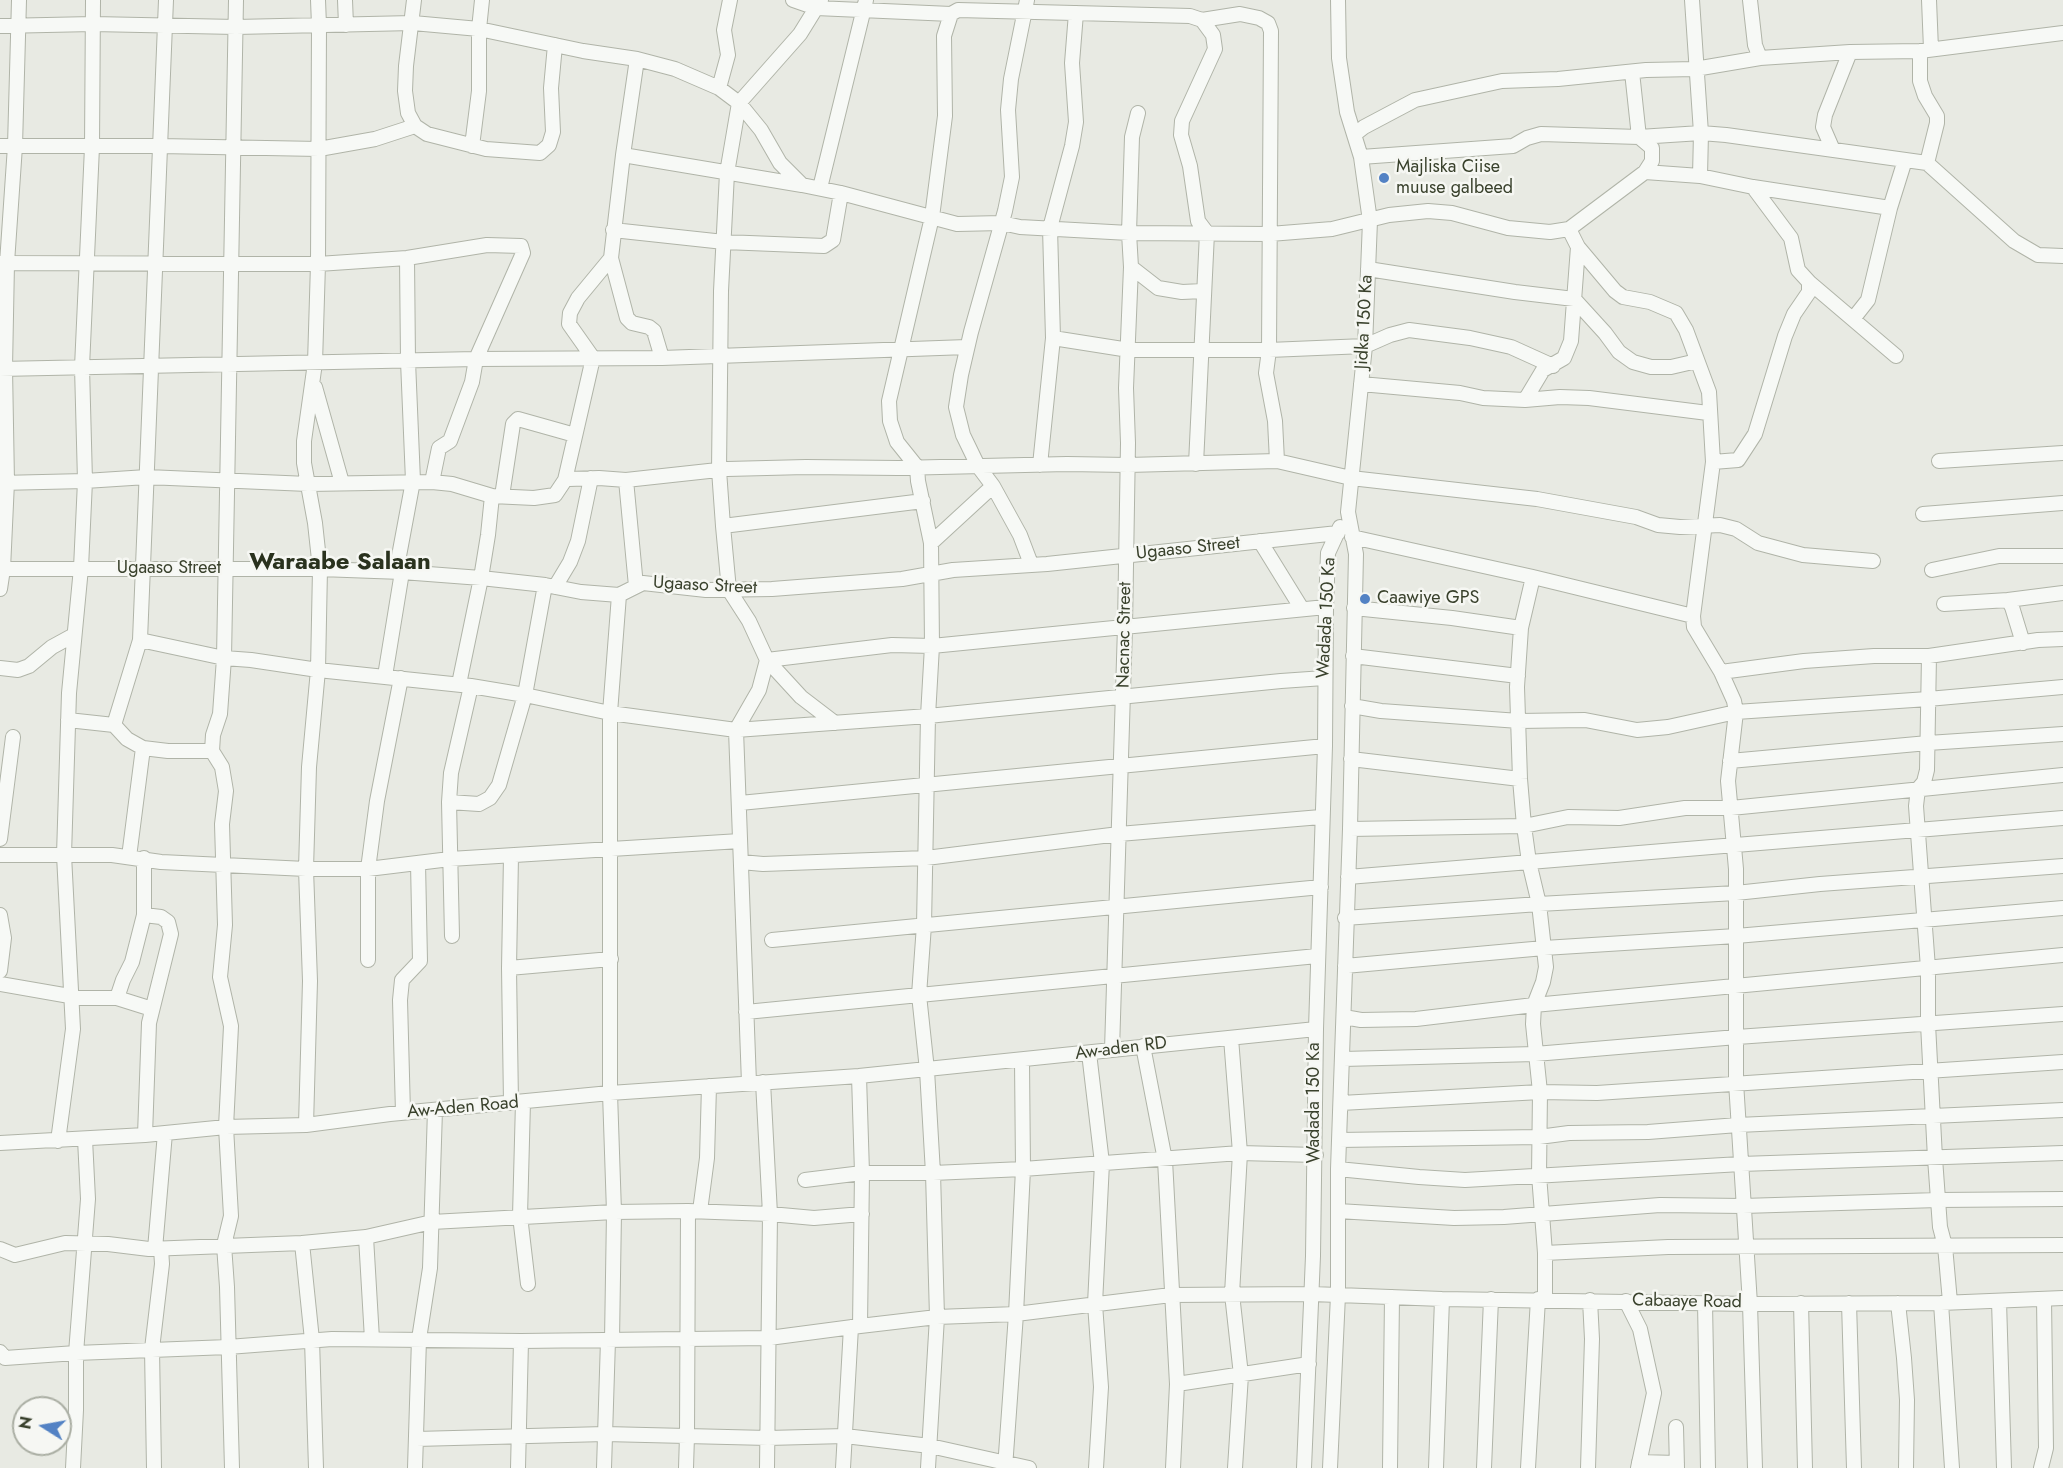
<!DOCTYPE html>
<html>
<head>
<meta charset="utf-8">
<style>
  body { margin:0 }
  #map { position:relative; width:2063px; height:1468px; overflow:hidden; background:#e8eae3; font-family:Jost,sans-serif }
  canvas { display:block }
  .north { position:absolute; left:12px; top:1396px; width:60px; height:60px; box-sizing:border-box; background:#f6f7f3; border:2px solid #aaaea3; border-radius:50%; rotate:281deg; font-size:16px; font-weight:700; line-height:24px; text-align:center; color:#39412c }
  .north::after { content:''; display:block; margin:auto; width:21px; height:27px; background:#5382c4; clip-path:polygon(50% 0,100% 100%,50% 72%,0 100%) }
</style>
</head>
<body>
<div id="map">
<canvas width="2063" height="1468"></canvas>
<div class="north">N</div>
</div>
<script>
const ctx = document.querySelector('canvas').getContext('2d');
ctx.lineJoin = 'round';
function shape(rows) {
  const path = new Path2D();
  for (const r of rows) {
    path.moveTo(r[0], r[1]);
    for (let i = 2; i < r.length; i += 2) path.lineTo(r[i], r[i + 1]);
  }
  return path;
}
function trace(path, color, width, dash) {
  ctx.strokeStyle = color;
  ctx.lineWidth = width;
  ctx.lineCap = dash ? 'butt' : 'round';
  ctx.setLineDash(dash || []);
  ctx.stroke(path);
}
function label(font, color, halo, rows, align = 'center') {
  ctx.font = font + ' Jost,sans-serif';
  ctx.lineWidth = 5;
  ctx.setLineDash([]);
  ctx.textBaseline = 'middle';
  ctx.strokeStyle = halo;
  ctx.fillStyle = color;
  for (const [text, x, y, turn = 0] of rows) {
    ctx.save();
    ctx.translate(x, y);
    ctx.rotate((+turn || 0) * Math.PI / 180);
    ctx.textAlign = isNaN(turn) ? turn : align;
    if (halo) ctx.strokeText(text, 0, 0);
    ctx.fillText(text, 0, 0);
    ctx.restore();
  }
}
const minor = shape([
  [166,0,140,640,224,658,251,660,318,670,471,686,525,695,610,713,736,730,928,716,1281,681,1324,678],
  [345,0,346,25],
  [414,0,406,66,405,91,408,113,415,126,427,134,486,149,540,153,549,145,553,132,551,88,555,45],
  [793,0,816,8,951,14],
  [1692,0,1701,133,1700,176],
  [1750,0,1755,45,1760,58],
  [1929,0,1931,49],
  [1202,20,1240,14,1259,18,1268,23,1271,31,1269,350,1266,373,1275,421,1277,461],
  [0,26,93,24,236,27,413,23,479,29,583,51,637,59,675,69,719,88,739,103,761,130,780,163,802,185,841,193,957,224,1002,223,1020,227,1129,233,1270,234,1332,229,1389,215,1428,211,1452,213,1508,228,1550,232,1569,229,1645,172,1652,161,1652,148,1639,137,1632,72],
  [1920,51,1920,81,1925,96,1937,116,1937,123,1927,163,2014,241,2038,255,2063,256],
  [637,59,623,155,611,258,627,318,632,323,649,327,654,331,662,358],
  [719,88,728,55,724,30,730,0],
  [1355,134,1364,127,1415,100,1502,81,1558,79,1646,70,1695,69,1760,58,1850,52,1920,51,2063,33],
  [0,146,160,146,319,149,375,139,415,126],
  [472,146,479,91,479,29,482,0],
  [1833,150,1823,127,1825,115,1850,52],
  [623,155,802,185],
  [1361,157,1513,146,1527,138,1541,134,1639,137,1701,133,1726,135,1927,163],
  [1645,172,1700,176,1753,187,1890,208],
  [820,188,866,0],
  [1569,229,1578,247,1615,291,1623,297,1650,302,1676,313,1686,330,1709,392,1713,462,1693,616],
  [613,230,724,242,824,246,833,240,841,193],
  [0,263,318,264,407,258,487,245,521,246,523,253,476,359,472,382,450,441,439,448,432,482],
  [1131,267,1158,288,1182,292,1203,291],
  [1368,269,1515,292,1574,299,1605,333,1619,352,1633,362,1651,367,1671,367,1697,361],
  [1809,282,1896,356],
  [1853,319,1868,300,1890,208,1905,160],
  [1053,338,1129,350,1269,350,1365,346,1390,335,1409,330,1470,338,1511,347,1553,366],
  [0,369,476,359,662,358,967,347],
  [1361,384,1460,393,1483,398,1525,400,1560,397,1589,398,1708,413],
  [315,387,342,483],
  [1525,400,1543,370,1564,358,1571,341,1578,247],
  [1939,461,2063,453],
  [1713,462,1738,460,1755,434,1785,336,1794,314,1809,292,1809,282,1798,270,1791,238,1753,187],
  [1040,465,1053,338,1050,228,1072,146,1076,122,1072,63,1076,13],
  [565,480,593,358,569,324,570,313,578,298,611,258],
  [626,480,636,586],
  [0,483,85,481,147,477,308,484,432,482,452,484,492,496,534,498,555,495,565,480,569,479,599,478,626,480,727,469,806,467,898,468,1067,464,1128,465,1277,461,1351,478,1537,499,1636,517,1658,525,1680,527,1720,525,1736,529,1758,543,1803,555,1873,561],
  [993,486,1020,535,1031,564],
  [502,496,513,424,518,419,575,435],
  [1923,514,2063,503],
  [723,526,923,501],
  [1352,537,1533,577,1693,616,1694,627,1721,672,1734,701,1736,712,1728,781,1736,869,1736,1082,1750,1304,1755,1468],
  [1260,541,1302,609],
  [931,543,993,486,978,466,963,435,956,407,961,375,971,332,1005,211,1012,177,1008,110,1011,79,1027,0],
  [0,569,320,569,402,572,481,578,545,585,581,592,619,595,643,583,706,590,772,589,902,579,953,570,1047,564,1338,533],
  [1932,570,1999,556,2063,556],
  [396,572,413,481,408,361,407,258],
  [1533,577,1521,628,1517,687,1520,779,1524,826,1529,862,1539,904,1546,967,1543,982,1534,1005,1533,1024,1540,1092,1539,1175,1545,1253,1545,1299],
  [555,587,570,562,578,541,591,478],
  [0,589,3,569,7,482,5,368,7,263,15,146,19,0],
  [2008,600,2063,593],
  [1944,604,2008,600,2012,607,2023,643],
  [1354,608,1452,618,1521,628],
  [1353,656,1518,676],
  [1929,656,1927,770,1924,782,1918,789,1916,806,1928,968,1928,1024,1935,1158,1940,1227,1945,1246,1950,1302],
  [767,660,892,645,932,646,1326,607],
  [767,660,801,697,835,723],
  [0,668,18,670,29,666,52,647,74,635],
  [1721,672,1804,661,1874,656,1929,656,2038,640,2063,639],
  [385,676,402,572],
  [459,684,481,578,488,535,492,496],
  [1352,706,1381,711,1519,721,1585,720,1637,730,1668,727,1736,712,1928,699,2063,687],
  [68,720,114,725,127,739,143,748,168,751,212,751,213,735,220,714,224,658,236,0],
  [114,725,140,640],
  [212,751,222,767,226,791,222,824,225,925,220,977,231,1026,226,1127,231,1216,224,1245,227,1287,232,1468],
  [1351,759,1520,779],
  [1730,761,1928,743,2063,734],
  [449,802,479,804,490,798,499,785,525,695,545,585],
  [740,803,1325,746],
  [1350,829,1524,826,1568,817,1619,818,1685,808,1731,808,2063,775],
  [0,839,13,737],
  [0,855,112,855,161,862,306,869,368,869,450,859,740,841],
  [511,856,509,968,511,1103],
  [129,857,143,748],
  [741,862,763,864,926,858,1119,834,1321,817],
  [1348,877,2063,818],
  [0,915,4,938,0,971],
  [144,915,161,917,168,922,171,934,149,1023,145,1135],
  [1345,918,1539,904,1736,893,1820,884,2063,866],
  [452,936,449,802,451,773,471,686],
  [772,940,1321,887],
  [368,960,368,869,377,801,401,678],
  [1345,966,1544,948,1736,936,2063,908],
  [509,968,611,959],
  [0,984,81,998,117,998,123,980,132,962,144,915,144,858],
  [117,998,152,1009],
  [746,1012,1317,956],
  [1344,1017,1361,1020,1416,1019,1534,1005,2063,955],
  [1231,1038,1240,1153,1232,1294,1241,1375,1235,1468],
  [1143,1046,1165,1160,1177,1384,1173,1468],
  [1112,1050,1125,627,1128,443,1126,388,1131,267,1129,233,1132,137,1138,113],
  [1089,1053,1102,1163,1095,1304,1101,1387,1096,1468],
  [1343,1059,1535,1054,1737,1037,2063,1014],
  [859,1076,862,1173,860,1326],
  [763,1082,770,1214,767,1468],
  [749,1083,736,730,759,690,767,660,749,621,729,590,723,526,719,470,721,291,727,173,739,103,800,34,821,0],
  [523,1102,520,1216,528,1284],
  [1341,1103,1540,1092,1597,1093,2063,1062],
  [403,1113,400,1000,402,980,420,961,418,863],
  [306,1125,310,981,306,869,309,767,318,670,320,569,315,523,304,463,304,441,315,363,318,264,319,25,318,0],
  [1339,1140,1539,1137,1569,1133,1648,1132,1738,1125,2063,1110],
  [58,1141,73,1029,64,855,69,693,81,568,85,481,82,367,92,147,93,0],
  [0,1143,145,1135,226,1127,306,1125,390,1114,610,1093,859,1076,1316,1029],
  [1338,1169,1419,1177,1465,1180,1741,1164,2063,1153],
  [805,1180,862,1173,933,1173,1023,1169,1240,1153,1316,1155],
  [700,1211,707,1158,709,1086],
  [1338,1211,1454,1218,1504,1217,1660,1205,1743,1206,1938,1200,2063,1199],
  [366,1237,372,1339],
  [302,1243,312,1340,316,1468],
  [0,1249,15,1255,65,1243,108,1244,149,1249,302,1243,366,1237,432,1222,614,1212,688,1211,770,1214,814,1218,862,1214],
  [155,1249,165,1133],
  [1545,1253,1668,1247,2063,1245],
  [1626,1301,1640,1329,1654,1393,1638,1468],
  [1999,1301,2004,1468],
  [1705,1303,1708,1468],
  [1801,1303,1805,1468],
  [1849,1303,1854,1468],
  [1898,1303,1904,1358,1907,1400,1906,1468],
  [1941,1303,1952,1468],
  [612,1340,614,1212,610,1093,610,713,619,595],
  [0,1352,5,1358,76,1353,228,1347,332,1339,521,1341,769,1338,860,1326,937,1317,1016,1314,1171,1295,1312,1294,1442,1299,1750,1304,1941,1303,2063,1298],
  [1177,1384,1309,1364],
  [1676,1427,1677,1468],
  [416,1439,605,1434,768,1438,845,1436,930,1446,1029,1468],
  [1639,1462,1677,1463],
  [73,1468,76,1410,76,1353,88,1199,85,1139],
  [154,1468,152,1349,162,1264,161,1248],
  [415,1468,419,1339,430,1268,435,1110],
  [518,1468,521,1341],
  [604,1468,608,1340],
  [686,1468,687,1436,688,1211],
  [843,1468,851,1327],
  [928,1468,937,1317,933,1173,927,1070,919,995,924,925,928,716,932,646,931,543,918,481,917,467,897,442,890,421,889,401,932,217,945,116,944,36,951,14,958,10,1190,16,1202,20,1213,35,1215,49,1182,121,1181,135,1190,166,1198,221,1207,233,1196,464],
  [1005,1468,1016,1314,1023,1169,1022,1061],
  [1304,1468,1313,1256,1316,1029,1325,746,1326,607,1328,553,1340,527],
  [1330,1468,1338,1295,1338,1169,1350,829,1356,554,1348,512,1365,346,1370,221,1361,157,1347,112,1339,58,1338,0],
  [1390,1468,1392,1297],
  [1436,1468,1442,1299],
  [1484,1468,1491,1299],
  [1528,1468,1538,1299],
  [1588,1468,1592,1339,1590,1300],
  [2041,1468,2046,1448,2044,1299]
]);
trace(minor, '#b0b4a8', 16);
trace(minor, '#f7f9f6', 14);
for (const [x, y, r, color] of [
  [1384,178,6,"#5382c4"],
  [1365,599,6,"#5382c4"]
]) {
  const dot = new Path2D();
  dot.arc(x, y, r, 0, 2 * Math.PI);
  ctx.fillStyle = color;
  ctx.fill(dot);
  trace(dot, '#f6f7f3', 2);
}
label('18px', '#39412c', '#f6f7f3', [
  ["Majliska Ciise",1396,168],
  ["muuse galbeed",1396,189],
  ["Caawiye GPS",1377,599]
], 'left');
label('18px', '#39412c', '#f6f7f3', [
  ["Jidka 150 Ka",1365,322,-87],
  ["Ugaaso Street",1188,549,-6],
  ["Ugaaso Street",169,569],
  ["Ugaaso Street",705,586,3],
  ["Wadada 150 Ka",1327,618,-87],
  ["Nacnac Street",1125,635,-89],
  ["Aw-aden RD",1121,1049,-7],
  ["Wadada 150 Ka",1315,1103,-90],
  ["Aw-Aden Road",463,1108,-5],
  ["Cabaaye Road",1687,1302,1]
]);
label('bold 24px', '#2a321e', '#f6f7f3', [
  ["Waraabe Salaan",340,563]
]);
</script>
</body>
</html>
